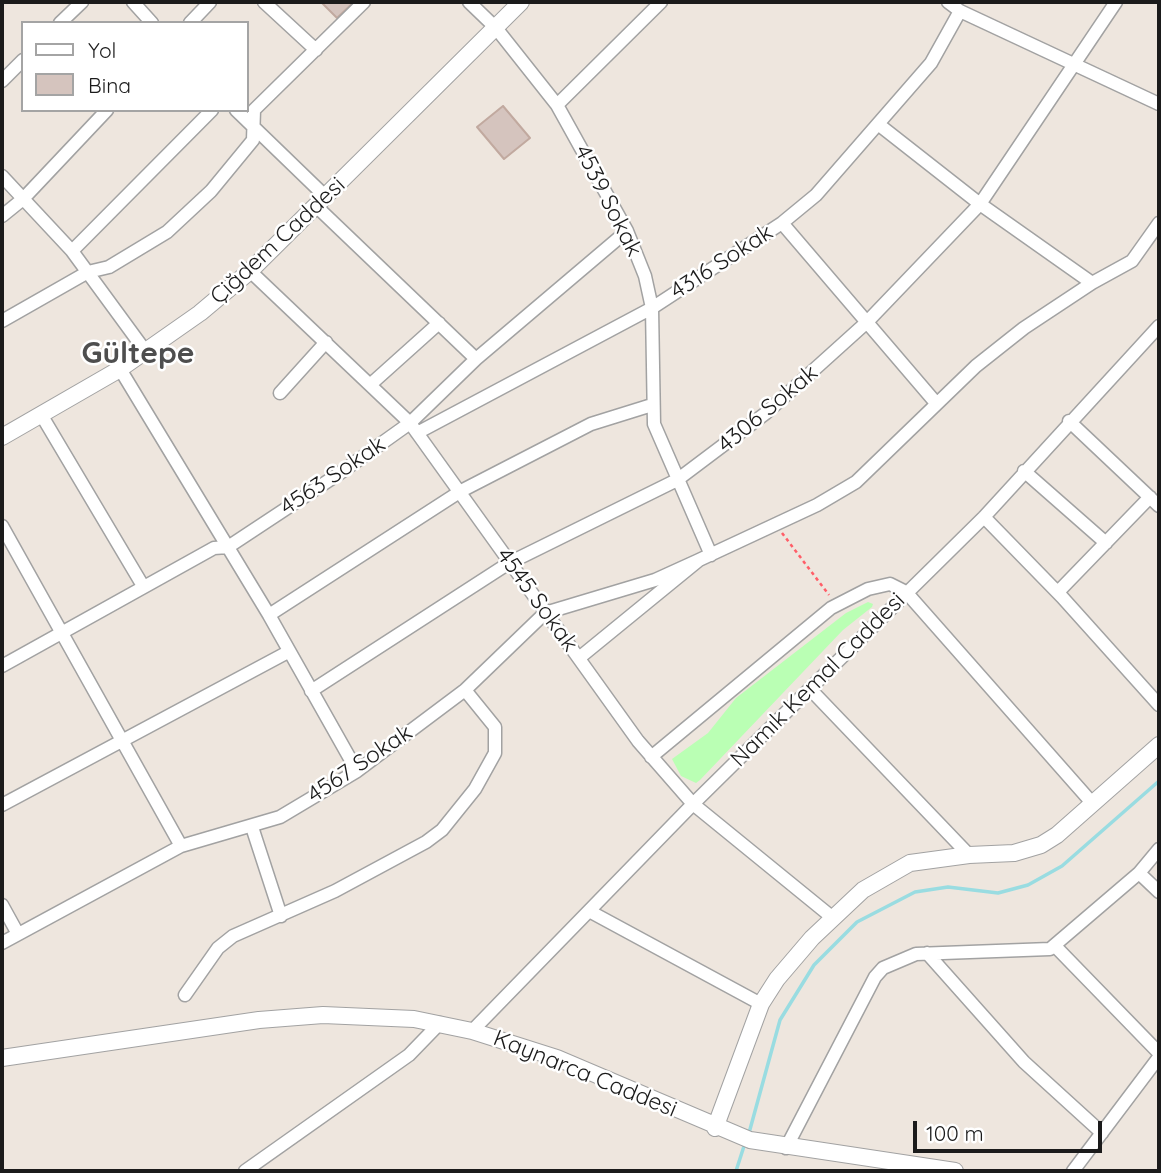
<!DOCTYPE html>
<html>
<head>
<meta charset="utf-8">
<style>
  body { margin:0 }
  #map { position:relative; width:1161px; height:1173px; overflow:hidden; background:#eee6de; font-family:Quicksand,sans-serif }
  canvas { display:block }
  .frame { position:absolute; inset:0; border:4px solid #1b1b1b; pointer-events:none }
  .legend { position:absolute; left:21px; top:21px; width:228px; height:91px; box-sizing:border-box; background:#fff; border:2px solid #a4a4a4; margin:0; padding:9px 12px; list-style:none; font-size:21px; color:#1b1b1b }
  .legend li { display:flex; align-items:center; gap:14px; height:35px }
  .legend b { width:35px; border:2px solid #a4a4a4 }
  .scale { position:absolute; left:913px; top:1121px; width:189px; height:32px; box-sizing:border-box; border:4px solid #1b1b1b; border-top:0; padding-left:9px; font-size:21px; line-height:24px; white-space:nowrap; color:#1b1b1b; -webkit-text-stroke:5px #fff; paint-order:stroke }
</style>
</head>
<body>
<div id="map">
<canvas width="1161" height="1173"></canvas>
<div class="frame"></div>
<ul class="legend">
<li><b style="height:9px;background:#fff"></b>Yol</li>
<li><b style="height:19px;background:#d5c4be"></b>Bina</li>
</ul>
<div class="scale">100 m</div>
</div>
<script>
const ctx = document.querySelector('canvas').getContext('2d');
ctx.lineJoin = 'round';
function fillPath(path, color) {
  ctx.fillStyle = color;
  ctx.fill(path, 'evenodd');
}
function shape(rows) {
  const path = new Path2D();
  for (const r of rows) {
    path.moveTo(r[0], r[1]);
    for (let i = 2; i < r.length; i += 2) path.lineTo(r[i], r[i + 1]);
  }
  return path;
}
function trace(path, color, width, dash) {
  ctx.strokeStyle = color;
  ctx.lineWidth = width;
  ctx.lineCap = dash ? 'butt' : 'round';
  ctx.setLineDash(dash || []);
  ctx.stroke(path);
}
function label(font, color, halo, rows, align = 'center') {
  ctx.font = font + ' Quicksand,sans-serif';
  ctx.lineWidth = 5;
  ctx.setLineDash([]);
  ctx.textBaseline = 'middle';
  ctx.strokeStyle = halo;
  ctx.fillStyle = color;
  for (const [text, x, y, turn = 0] of rows) {
    ctx.save();
    ctx.translate(x, y);
    ctx.rotate((+turn || 0) * Math.PI / 180);
    ctx.textAlign = isNaN(turn) ? turn : align;
    if (halo) ctx.strokeText(text, 0, 0);
    ctx.fillText(text, 0, 0);
    ctx.restore();
  }
}
fillPath(shape([
  [868,602,873,604,872,607,843,630,700,780,696,783,681,776,672,759,708,733,736,698,846,613]
]), '#baffb4');
trace(shape([
  [749,1133,780,1020,814,965,857,922,915,892,948,887,998,893,1028,885,1062,866,1159,781],
  [736,1171,745,1143]
]), '#99dce1', 3.5);
const building = shape([
  [321,2,354,2,337,18,321,2],
  [503,106,530,138,504,159,477,127,503,106]
]);
fillPath(building, '#d5c4be');
trace(building, '#c1a99f', 2);
const minor = shape([
  [133,2,152,23],
  [264,2,316,50],
  [469,2,496,28,557,105,627,231,645,276,652,308,654,424,711,555],
  [948,2,960,11,1159,104],
  [60,23,82,2],
  [190,23,210,2],
  [2,81,23,60],
  [557,105,661,2],
  [236,110,326,197],
  [878,124,980,204,1092,283,1132,261,1159,223],
  [2,176,72,251,146,352],
  [317,207,476,359],
  [2,216,23,199,107,110],
  [782,223,936,403],
  [72,251,212,110],
  [250,271,410,423,638,741,693,804,833,918],
  [2,321,88,272,109,267,167,232,211,191,253,140,254,110,364,2],
  [120,369,269,615,357,771],
  [371,384,439,323],
  [280,393,326,342],
  [42,416,143,586],
  [1069,421,1159,506],
  [417,433,652,308,782,223,816,195,931,63,960,11],
  [1024,471,1106,543],
  [984,517,1062,597,1159,705],
  [2,526,181,846],
  [1058,592,1150,497],
  [269,615,461,491,591,424,652,405],
  [579,658,699,560,817,505,856,482,976,366,1024,328,1092,283],
  [2,666,214,548,228,547,340,473,410,423,476,359,627,231],
  [810,689,969,855],
  [311,691,509,563,677,480,766,413,867,322,980,204,1116,2],
  [651,757,831,608,868,589,890,584,906,592,1093,804],
  [2,805,288,652],
  [252,827,281,916],
  [1139,873,1159,892],
  [2,905,18,934],
  [589,911,761,1004],
  [2,943,181,846,280,817,357,771,465,690,545,613,655,580,699,560],
  [1055,946,1159,1053],
  [927,953,1024,1062,1102,1133],
  [185,995,218,948,233,936,335,891,426,842,442,830,475,789,495,753,495,727,465,690],
  [472,1031,693,804,984,517,1159,326],
  [786,1148,875,977,883,968,916,954,1050,949,1139,873,1159,849],
  [245,1171,409,1055,440,1023],
  [1073,1171,1159,1057]
]);
const tertiary = shape([
  [2,437,120,369,200,313,250,271,521,2],
  [2,1058,259,1020,323,1015,414,1019,472,1031,557,1058,750,1140,955,1171],
  [715,1128,761,1004,777,979,812,938,863,890,910,863,969,855,1014,853,1041,845,1057,835,1159,745]
]);
trace(minor, '#a2a2a2', 15);
trace(tertiary, '#a2a2a2', 18);
trace(shape([
  [782,533,829,595]
]), '#ff5e68', 2.5, [3.5, 3.5]);
trace(minor, '#fff', 12);
trace(tertiary, '#fff', 16);
label('23px', '#1b1b1b', '#fff', [
  ["4539 Sokak",608,201,63],
  ["Çiğdem Caddesi",278,241,-43],
  ["4316 Sokak",722,262,-33],
  ["4306 Sokak",768,409,-40],
  ["4563 Sokak",333,476,-34],
  ["4545 Sokak",537,600,54],
  ["Namık Kemal Caddesi",818,680,-45],
  ["4567 Sokak",360,764,-34],
  ["Kaynarca Caddesi",585,1074,22]
]);
label('bold 30px', '#4e4e4e', '#fff', [
  ["Gültepe",138,354]
]);
</script>
</body>
</html>
